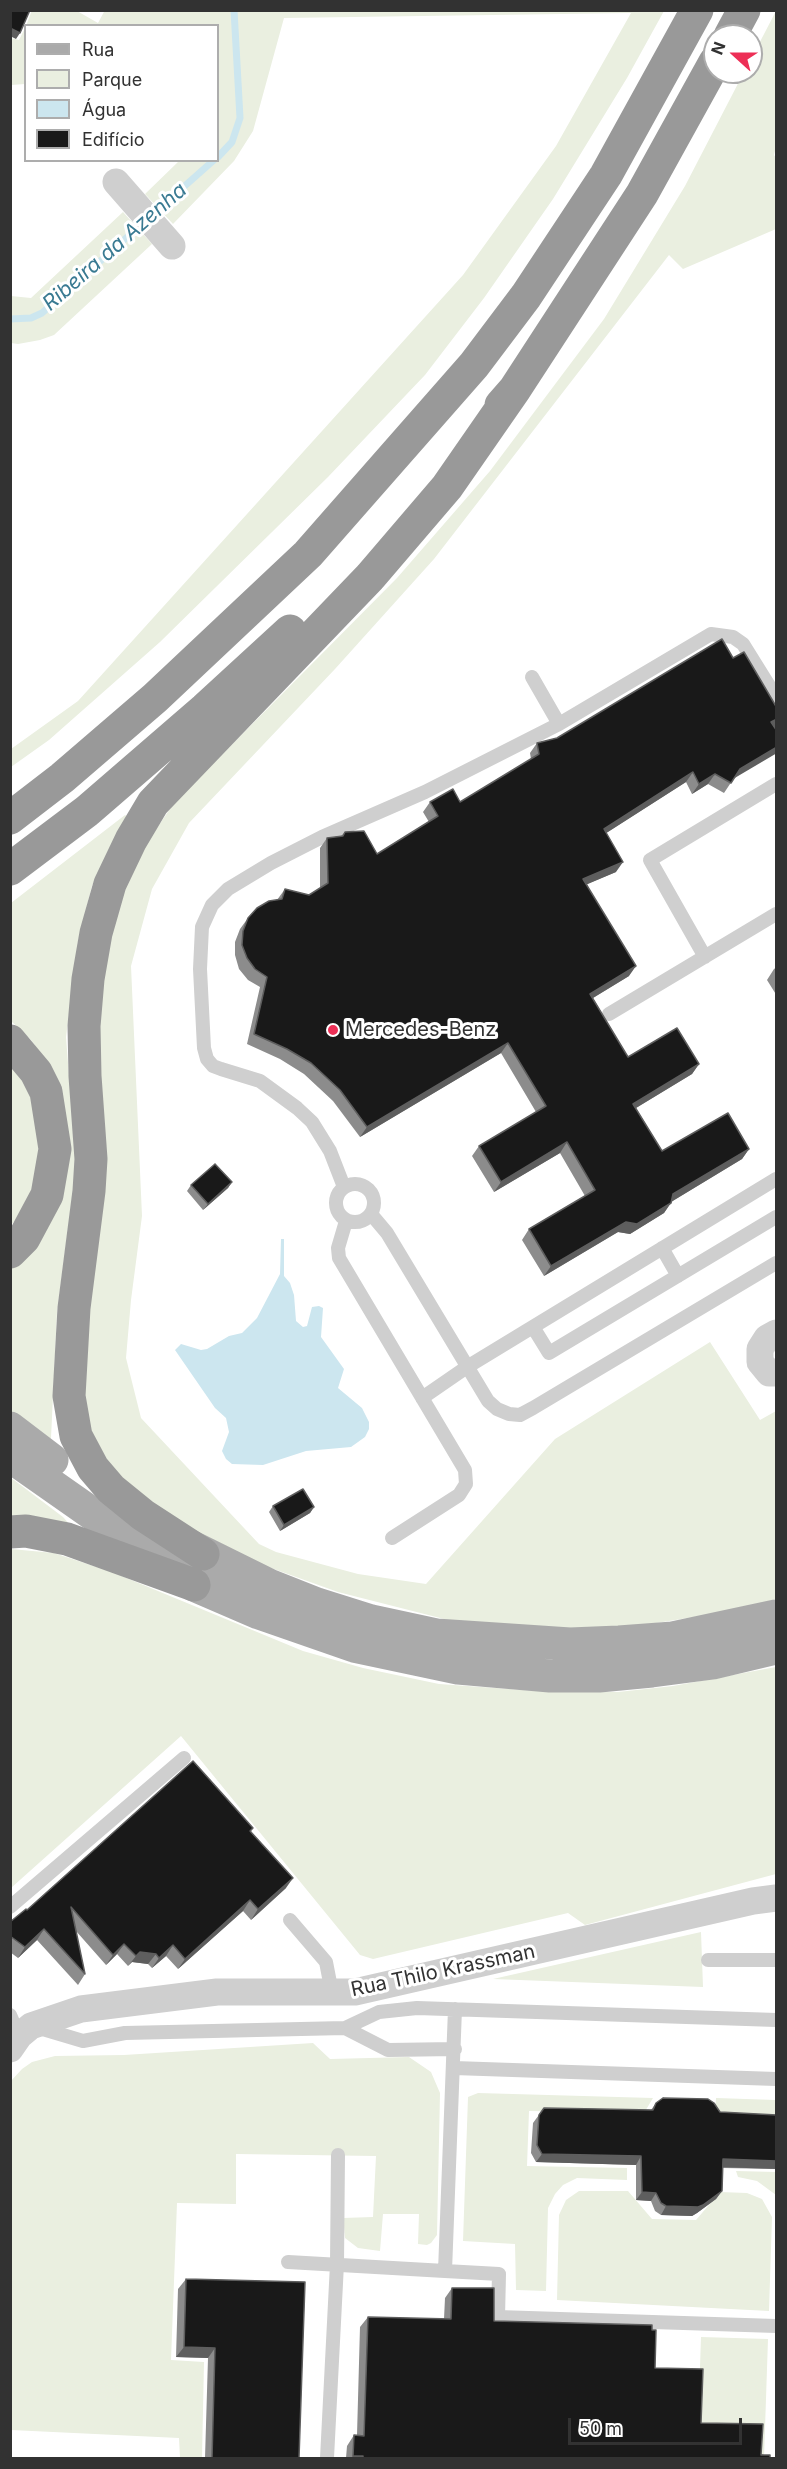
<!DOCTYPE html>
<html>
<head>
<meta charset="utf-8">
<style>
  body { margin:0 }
  #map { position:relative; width:787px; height:2469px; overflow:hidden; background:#fff; font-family:Inter,sans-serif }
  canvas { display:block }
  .frame { position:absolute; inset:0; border:12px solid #323232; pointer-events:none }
  .legend { position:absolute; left:24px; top:24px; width:195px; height:138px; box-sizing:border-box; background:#fff; border:2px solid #adadad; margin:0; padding:8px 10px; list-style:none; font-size:18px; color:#323232 }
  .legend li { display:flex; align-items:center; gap:12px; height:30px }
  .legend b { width:30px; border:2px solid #adadad }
  .north { position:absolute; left:703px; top:24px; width:60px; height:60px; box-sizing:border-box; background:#fff; border:2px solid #adadad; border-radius:50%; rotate:291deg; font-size:16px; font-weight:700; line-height:24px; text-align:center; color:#323232 }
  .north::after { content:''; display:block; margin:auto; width:21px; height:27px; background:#ed2f56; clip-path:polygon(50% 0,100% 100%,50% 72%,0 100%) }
  .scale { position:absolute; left:568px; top:2418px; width:174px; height:27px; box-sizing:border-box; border:3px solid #323232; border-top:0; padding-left:8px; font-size:18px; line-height:21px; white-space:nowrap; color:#323232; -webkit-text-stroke:4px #fff; paint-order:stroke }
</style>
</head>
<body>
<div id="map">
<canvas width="787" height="2469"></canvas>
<div class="frame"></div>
<ul class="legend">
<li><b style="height:8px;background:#aaa"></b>Rua</li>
<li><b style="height:16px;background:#eaefe0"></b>Parque</li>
<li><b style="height:16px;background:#cce6ef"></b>Água</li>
<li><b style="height:16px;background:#191919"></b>Edifício</li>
</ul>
<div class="north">N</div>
<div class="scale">50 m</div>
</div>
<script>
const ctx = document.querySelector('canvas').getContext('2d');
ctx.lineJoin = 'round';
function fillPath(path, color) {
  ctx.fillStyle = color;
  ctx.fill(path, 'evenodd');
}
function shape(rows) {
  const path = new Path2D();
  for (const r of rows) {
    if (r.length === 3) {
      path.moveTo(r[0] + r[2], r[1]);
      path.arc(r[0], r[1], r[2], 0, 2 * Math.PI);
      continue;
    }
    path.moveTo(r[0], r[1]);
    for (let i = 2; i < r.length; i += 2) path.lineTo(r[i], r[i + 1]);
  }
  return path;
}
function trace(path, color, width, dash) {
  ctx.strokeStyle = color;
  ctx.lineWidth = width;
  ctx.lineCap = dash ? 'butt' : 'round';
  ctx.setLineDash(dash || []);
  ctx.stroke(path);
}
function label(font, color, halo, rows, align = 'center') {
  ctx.font = font + ' Inter,sans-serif';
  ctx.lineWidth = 6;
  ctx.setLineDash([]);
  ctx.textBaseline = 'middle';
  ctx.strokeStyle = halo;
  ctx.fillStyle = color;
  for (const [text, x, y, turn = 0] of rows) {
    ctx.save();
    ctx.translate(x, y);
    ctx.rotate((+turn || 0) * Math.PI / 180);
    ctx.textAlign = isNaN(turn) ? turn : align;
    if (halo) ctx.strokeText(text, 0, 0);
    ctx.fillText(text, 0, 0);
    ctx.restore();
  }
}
fillPath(shape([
  [32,10,77,11,98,23,105,10,664,11,627,78,553,199,484,298,425,375,328,477,160,642,49,740,11,767,11,749,78,701,463,275,556,146,631,13,284,18,253,131,234,161,173,224,145,194,179,161,218,160,218,26,26,26],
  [776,11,776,147,774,155,776,158,776,229,683,269,669,255,434,559,335,669,189,823,152,889,131,966,142,1216,131,1300,126,1358,141,1418,259,1544,276,1552,358,1574,426,1584,555,1439,710,1342,760,1420,776,1411,776,1599,750,1608,644,1625,586,1630,448,1620,338,1592,257,1563,176,1525,139,1497,94,1449,79,1377,95,1053,110,920,148,841,174,803,397,578,490,471,604,319,685,186,744,72,751,72,751,59],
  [26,26,25,84,11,85,11,38,19,40],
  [123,212,152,244,54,335,40,340,18,344,11,343,11,296,31,298],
  [125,815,129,818,108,851,92,886,78,941,66,1037,76,1167,57,1312,51,1438,44,1440,11,1414,11,1265,40,1237,49,1065,31,1040,11,1021,11,903],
  [10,1061,31,1093,39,1146,33,1188,24,1211,11,1225],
  [10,1477,63,1517,73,1528,11,1520],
  [11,1549,54,1553,112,1572,303,1651,363,1668,439,1684,538,1691,618,1692,673,1686,776,1667,776,1874,585,1925,568,1913,373,1959,360,1955,181,1736,11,1888],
  [701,1932,703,1987,493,1979],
  [313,2043,330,2059,409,2057,431,2072,440,2093,437,2235,431,2243,427,2245,418,2244,419,2214,383,2214,380,2251,358,2248,345,2238,343,2218,373,2217,376,2156,236,2154,236,2204,177,2203,171,2360,204,2362,202,2458,180,2458,179,2438,11,2430,10,2082,22,2069,32,2062,55,2056,124,2055],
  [478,2093,653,2098,644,2113,529,2111,527,2166,627,2168,627,2180,577,2178,563,2185,555,2194,548,2208,546,2291,516,2290,515,2244,463,2241,468,2097],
  [716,2098,776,2100,776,2118,715,2115],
  [736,2171,776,2172,776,2195,757,2181,738,2177],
  [579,2191,628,2191,652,2219,696,2220,720,2192,747,2193,762,2199,772,2217,769,2311,557,2300,559,2215,566,2200],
  [701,2337,768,2339,764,2458,697,2458]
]), '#eaefe0');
fillPath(shape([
  [281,1239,284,1239,284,1276,290,1283,294,1295,296,1321,303,1327,307,1326,312,1307,319,1306,323,1308,321,1337,344,1369,338,1388,362,1408,369,1422,369,1429,365,1437,351,1447,306,1451,263,1465,232,1464,226,1459,222,1451,229,1432,226,1418,215,1408,175,1350,181,1344,201,1350,207,1349,229,1336,242,1333,257,1318,280,1274]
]), '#cce6ef');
trace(shape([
  [218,157,232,142,240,118,234,10],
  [152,215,214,160],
  [10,319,31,318,42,313,143,223]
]), '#cce6ef', 7);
trace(shape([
  [532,677,559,724],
  [705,957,650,860,776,784],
  [609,1014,776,914],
  [355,1203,19],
  [344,1187,330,1151,312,1122,297,1108,260,1081,221,1069,213,1066,207,1059,204,1048,200,969,202,927,212,905,228,889,271,863,322,837,425,792,559,724,711,634,733,637,743,644,776,697],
  [371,1214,387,1233,488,1401,497,1409,509,1414,520,1415,533,1408,776,1263],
  [346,1221,338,1248,339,1258,465,1470,466,1484,459,1495,392,1538],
  [662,1248,678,1276],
  [533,1327,549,1353,776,1217],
  [422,1398,467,1367,776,1179],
  [10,1907,184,1758],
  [290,1920,326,1962,332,1993],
  [708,1960,776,1960],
  [10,2015,19,2036],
  [36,2027,83,2041,125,2033,345,2028,379,2012,417,2008,776,2020],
  [345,2028,388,2050,455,2049],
  [454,2068,776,2079],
  [288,2262,445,2271,455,2009],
  [445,2271,499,2274,498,2317,776,2326],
  [327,2458,337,2264,338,2155]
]), '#cfcfcf', 14);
trace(shape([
  [116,182,172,246],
  [776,1333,767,1338,760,1349,760,1362,769,1373,776,1373],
  [10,2049,19,2036,31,2026,81,2009,217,1992,355,1992,753,1901,776,1898]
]), '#cfcfcf', 27);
trace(shape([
  [10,1428,52,1460],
  [10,1456,194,1585,259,1613,354,1646,458,1668,550,1676,599,1676,652,1671,713,1663,776,1648],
  [178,1540,269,1585,317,1604,371,1621,436,1635,570,1644,619,1642,673,1638,776,1616]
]), '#aaa', 33);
trace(shape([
  [730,36,744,10],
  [501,405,515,389,642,194,715,62],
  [10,818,62,778,155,698,308,554,474,365,526,296,606,175,697,10],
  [10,869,87,811,205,709,290,631],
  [10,1041,36,1072,46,1092,55,1149,47,1195,24,1238,10,1252],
  [10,1532,26,1531,67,1539,194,1585],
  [203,1554,143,1515,111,1489,93,1468,76,1436,69,1396,74,1308,89,1191,91,1159,85,1076,84,1026,88,979,96,933,110,884,131,840,153,803,370,577,447,487,515,389]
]), '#999', 33);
fillPath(shape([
  [733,658,777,708,777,724,734,778,724,793,708,784,692,794,686,782,606,833,616,872,587,884,629,976,593,998,628,1057,699,1064,692,1074,636,1108,662,1151,749,1149,742,1159,671,1202,664,1213,630,1234,618,1232,544,1276,522,1240,529,1229,585,1196,560,1153,494,1192,472,1156,479,1146,536,1112,501,1053,360,1137,333,1101,304,1074,280,1059,247,1044,260,987,248,980,239,969,235,955,235,942,240,929,248,918,277,900,285,889,309,895,320,888,320,848,327,838,341,836,345,832,377,854,429,822,423,812,430,802,460,802,531,759,530,753,537,743,557,738],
  [777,967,777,996,767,980,774,969],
  [232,1182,228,1188,203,1210,187,1191,191,1185],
  [273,1506,314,1507,310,1513,280,1531,269,1512],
  [253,1828,251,1831,286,1888,251,1920,243,1911,178,1969,166,1956,152,1968,148,1964,132,1962,128,1966,117,1954,106,1965,76,1931,85,1974,78,1985,37,1940,18,1958,10,1952,10,1922,27,1910],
  [656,2103,720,2112,777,2115,777,2169,723,2168,722,2191,716,2199,697,2213,692,2216,661,2215,655,2211,651,2201,636,2200,636,2165,536,2162,531,2153,533,2123,544,2108,651,2110],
  [186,2279,299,2458,205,2458,208,2358,176,2357,178,2289],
  [452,2288,494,2321,655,2368,701,2423,770,2458,346,2458,347,2446,354,2435,357,2435,360,2327,368,2317,444,2319,445,2298]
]), '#8c8c8c');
fillPath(shape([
  [10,28,20,33,16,39,10,36],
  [777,719,777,724,774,727,771,722],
  [777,747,777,753,733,779,740,769],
  [693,772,686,782,597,839,604,829],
  [715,774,708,784,692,794,699,784],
  [623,862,616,872,576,889,583,879],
  [636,966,629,976,583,1004,590,994],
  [508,1043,501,1053,360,1137,367,1127],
  [699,1064,692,1074,626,1114,633,1104],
  [567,1142,560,1153,494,1192,501,1182],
  [749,1149,742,1159,666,1205,673,1194],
  [232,1182,228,1188,203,1210,208,1204],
  [671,1203,664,1213,630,1234,618,1232,544,1276,551,1266,626,1222],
  [314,1507,310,1513,280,1531,284,1525],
  [293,1878,286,1888,251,1920,258,1909],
  [250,1900,243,1911,178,1969,185,1959],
  [44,1929,37,1940,18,1958,25,1947],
  [124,1944,117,1954,106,1965,113,1955],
  [173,1945,166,1956,152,1968,159,1958],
  [140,1952,156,1954,148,1964,132,1962,128,1966,136,1956],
  [542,2154,641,2156,636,2165,536,2162],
  [723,2159,777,2161,777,2169,717,2167],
  [722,2191,716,2199,697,2213,692,2216,661,2215,666,2206],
  [642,2192,656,2193,651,2201,636,2200],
  [184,2347,215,2348,208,2358,176,2357],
  [353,2456,363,2456,361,2458,351,2458]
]), '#5e5e5e');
const building = shape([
  [10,10,30,10,20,33,10,28,10,10],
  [722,639,733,658,744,652,777,708,777,719,771,722,777,731,777,747,740,769,731,783,715,774,699,784,693,772,604,829,623,862,583,879,636,966,590,994,628,1057,677,1028,699,1064,633,1104,662,1151,728,1113,749,1149,673,1194,671,1203,637,1224,626,1222,551,1266,529,1229,595,1190,567,1142,501,1182,479,1146,546,1106,508,1043,367,1127,340,1090,311,1063,287,1049,254,1034,267,977,255,969,247,958,242,945,243,931,248,918,257,908,269,901,282,899,285,889,309,895,328,883,327,838,343,836,345,832,364,831,377,854,438,816,430,802,453,789,460,802,539,754,537,743,557,738,722,639],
  [215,1164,232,1182,208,1204,191,1185,215,1164],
  [303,1489,314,1507,284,1525,273,1506,303,1489],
  [193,1761,253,1828,250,1831,293,1878,258,1909,250,1900,185,1959,173,1945,159,1958,156,1954,140,1952,136,1956,124,1944,113,1955,71,1907,85,1974,44,1929,25,1947,10,1936,10,1922,26,1909,27,1910,193,1761],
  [663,2098,708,2099,714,2103,720,2112,777,2115,777,2161,723,2159,722,2191,703,2205,698,2207,666,2206,661,2203,656,2193,642,2192,641,2156,542,2154,537,2145,539,2115,544,2108,653,2110,656,2103,663,2098],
  [186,2279,305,2282,299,2458,212,2458,215,2348,184,2347,186,2279],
  [452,2288,494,2288,494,2321,652,2325,652,2330,656,2330,655,2368,703,2369,701,2423,763,2424,761,2455,770,2455,770,2458,363,2458,363,2456,353,2456,354,2435,364,2436,368,2317,451,2319,452,2288]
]);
fillPath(building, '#191919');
trace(building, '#5e5e5e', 1.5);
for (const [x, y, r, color] of [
  [333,1030,6,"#ed2f56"]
]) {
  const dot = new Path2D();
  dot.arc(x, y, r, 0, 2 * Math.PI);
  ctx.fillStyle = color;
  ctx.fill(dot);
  trace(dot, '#fff', 2);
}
label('20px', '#323232', '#fff', [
  ["Mercedes-Benz",345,1030]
], 'left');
label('20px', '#323232', '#fff', [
  ["Rua Thilo Krassman",443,1971,-12]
]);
label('italic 21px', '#397a92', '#fff', [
  ["Ribeira da Azenha",115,247,-41]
]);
</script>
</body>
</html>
